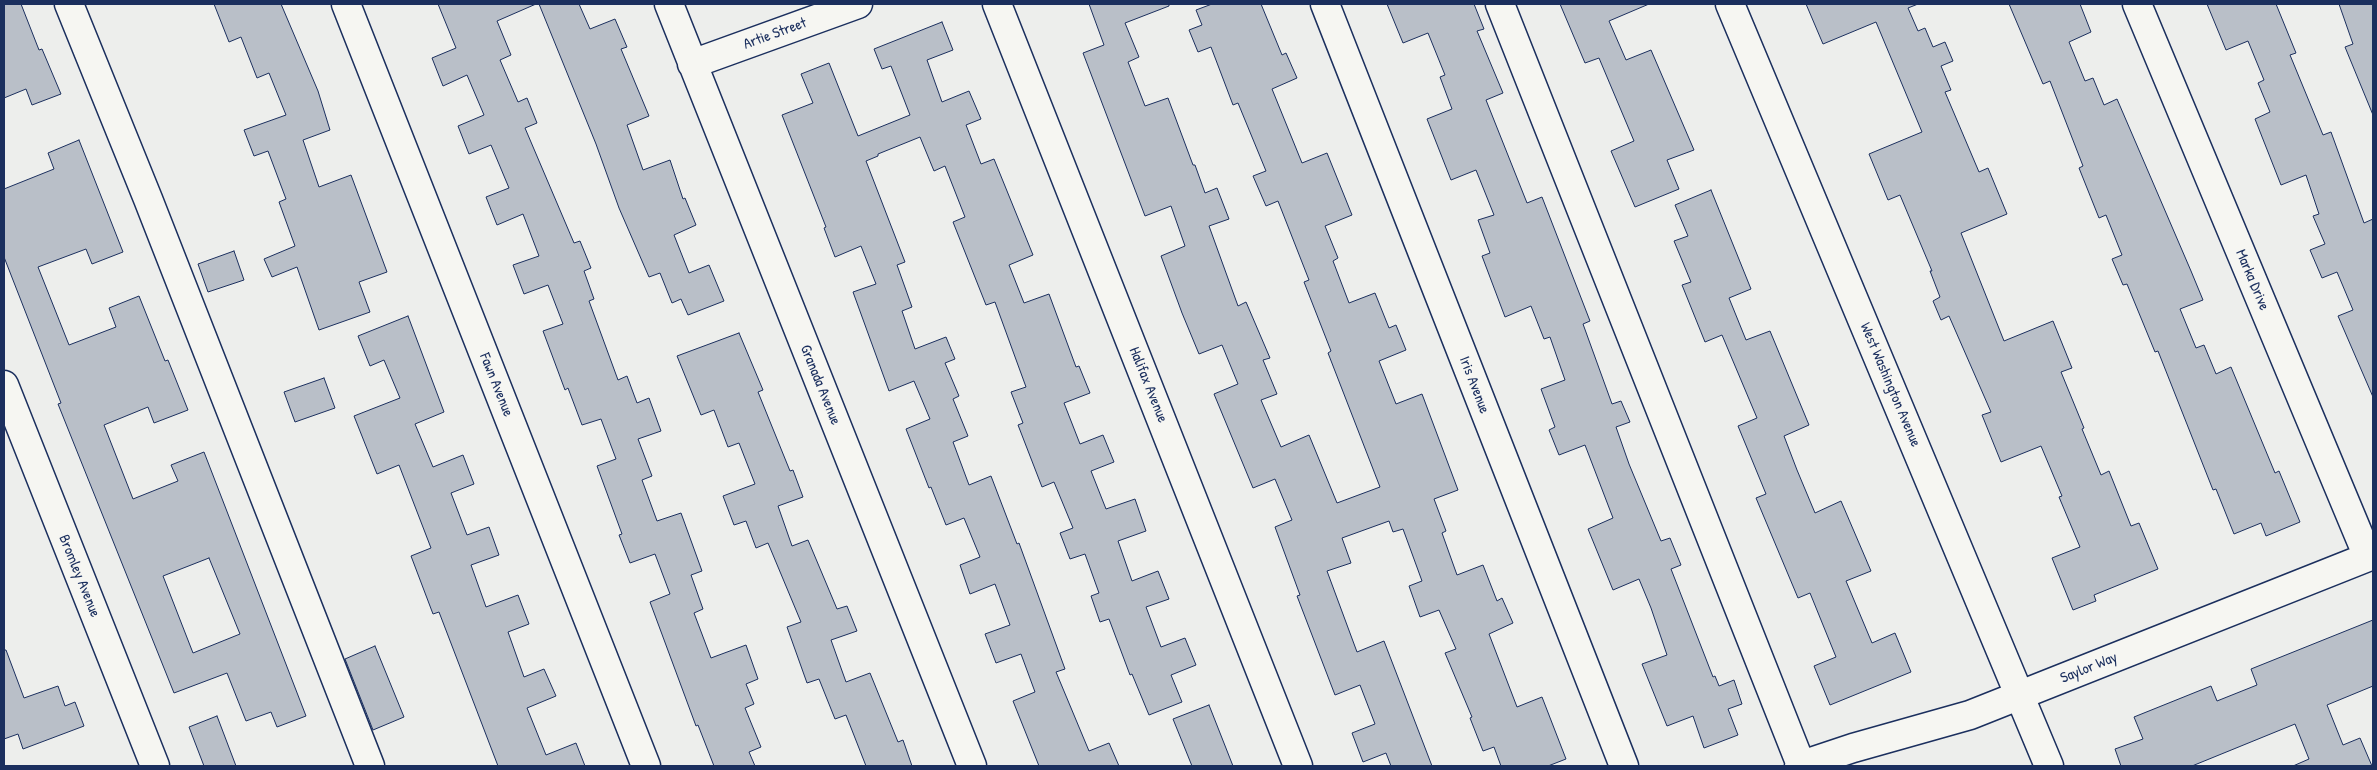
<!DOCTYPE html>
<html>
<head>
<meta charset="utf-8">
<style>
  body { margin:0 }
  #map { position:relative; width:2377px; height:770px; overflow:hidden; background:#edeeec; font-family:"Patrick Hand",sans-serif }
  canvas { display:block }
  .frame { position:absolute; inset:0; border:5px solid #1b2f5e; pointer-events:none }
</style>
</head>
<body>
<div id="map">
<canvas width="2377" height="770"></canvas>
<div class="frame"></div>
</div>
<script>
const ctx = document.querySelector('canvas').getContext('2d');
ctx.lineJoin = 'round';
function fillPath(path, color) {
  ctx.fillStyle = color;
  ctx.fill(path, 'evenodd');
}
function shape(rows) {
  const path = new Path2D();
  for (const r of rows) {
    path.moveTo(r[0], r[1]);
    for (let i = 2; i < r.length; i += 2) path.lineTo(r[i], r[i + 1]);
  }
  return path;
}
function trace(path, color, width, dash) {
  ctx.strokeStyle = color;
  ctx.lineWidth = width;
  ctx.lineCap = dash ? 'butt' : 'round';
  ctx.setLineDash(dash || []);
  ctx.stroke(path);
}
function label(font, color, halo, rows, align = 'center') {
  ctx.font = font + ' "Patrick Hand",sans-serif';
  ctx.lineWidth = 4;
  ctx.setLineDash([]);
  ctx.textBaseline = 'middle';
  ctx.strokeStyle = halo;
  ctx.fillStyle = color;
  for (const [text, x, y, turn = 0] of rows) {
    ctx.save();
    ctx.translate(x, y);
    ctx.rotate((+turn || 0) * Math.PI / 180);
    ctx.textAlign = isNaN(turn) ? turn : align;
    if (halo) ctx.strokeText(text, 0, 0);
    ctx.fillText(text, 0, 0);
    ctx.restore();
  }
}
const building = shape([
  [4,4,21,4,39,50,42,49,61,94,32,105,26,89,4,98,4,4],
  [214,4,281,4,318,91,330,130,303,140,319,187,351,175,387,272,359,282,370,312,319,330,297,267,272,277,264,259,295,246,279,202,286,199,268,151,254,156,244,130,286,115,269,73,257,78,241,37,229,42,214,4],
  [438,4,536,4,497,21,511,55,500,60,518,102,527,98,537,123,525,128,574,243,580,241,591,268,584,271,594,299,589,301,618,380,627,376,637,403,649,398,661,431,638,439,652,476,642,480,657,521,681,513,702,571,691,575,703,609,694,613,711,658,746,645,758,679,746,684,754,704,745,708,761,747,749,752,755,766,714,766,698,725,696,726,650,602,670,594,655,554,630,563,619,535,622,534,597,466,616,459,601,419,582,425,568,388,565,390,543,331,563,324,548,285,524,294,513,265,539,256,523,214,497,225,486,197,509,188,491,145,469,154,458,126,484,115,467,75,443,86,432,58,456,48,438,4],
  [539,4,579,4,590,29,615,19,627,47,621,49,649,116,627,125,643,170,670,160,683,199,685,198,696,225,674,235,689,273,709,265,724,301,688,315,681,299,672,303,660,273,649,277,619,208,596,144,539,4],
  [1089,4,1169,4,1169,6,1125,23,1139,57,1128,62,1145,106,1168,98,1193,165,1195,165,1205,193,1217,188,1229,219,1209,226,1238,306,1246,302,1270,358,1263,360,1277,394,1261,400,1281,447,1309,435,1337,503,1380,487,1328,353,1331,351,1304,282,1309,280,1278,201,1266,206,1253,176,1266,171,1238,103,1233,105,1211,47,1198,52,1189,30,1202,25,1196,10,1212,4,1261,4,1282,55,1286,53,1297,78,1272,89,1302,163,1327,153,1352,215,1325,226,1338,258,1333,261,1349,303,1375,293,1389,328,1396,325,1406,350,1379,361,1396,404,1422,394,1458,490,1434,499,1446,531,1442,533,1457,575,1483,565,1497,601,1502,598,1513,623,1489,634,1517,707,1542,697,1566,759,1548,766,1501,766,1494,747,1483,751,1470,718,1472,717,1445,653,1456,649,1439,610,1420,617,1409,586,1422,581,1403,529,1393,532,1389,521,1342,538,1351,563,1327,571,1357,652,1384,641,1432,766,1391,766,1386,753,1363,762,1352,733,1375,724,1360,685,1335,695,1297,596,1300,595,1275,527,1292,520,1275,479,1253,488,1214,394,1238,384,1222,345,1199,354,1182,313,1161,256,1185,246,1171,206,1145,216,1083,53,1104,45,1089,4],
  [1387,4,1474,4,1484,29,1477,31,1503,93,1486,100,1527,203,1542,197,1590,321,1583,324,1612,404,1621,401,1630,422,1616,427,1629,464,1661,541,1670,538,1681,565,1671,569,1713,677,1715,676,1719,686,1734,680,1742,704,1728,709,1738,735,1704,748,1693,716,1667,726,1642,664,1667,655,1651,608,1639,579,1613,590,1588,529,1613,518,1585,445,1559,455,1549,430,1555,427,1541,389,1565,380,1550,337,1544,339,1531,306,1505,317,1482,256,1490,253,1478,220,1494,215,1476,170,1451,180,1427,119,1452,109,1440,77,1445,75,1428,33,1403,43,1387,4],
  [1560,4,1649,4,1609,21,1626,60,1651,50,1694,150,1667,160,1679,189,1635,207,1611,151,1634,141,1599,58,1585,63,1560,4],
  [1806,4,1918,4,1908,8,1918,31,1925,28,1933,47,1945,42,1953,61,1941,66,1951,90,1945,92,1979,172,1988,168,2007,214,1961,233,2004,341,2053,321,2072,368,2061,372,2084,428,2082,429,2101,475,2109,471,2131,526,2139,523,2158,569,2094,595,2096,601,2073,610,2052,558,2080,547,2059,497,2062,496,2041,446,2001,462,1982,415,1991,412,1949,316,1941,320,1933,301,1940,297,1930,271,1932,271,1900,195,1888,200,1869,154,1922,132,1876,22,1823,44,1806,4],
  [2009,4,2080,4,2091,32,2069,42,2085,81,2093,78,2104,105,2117,99,2191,271,2203,300,2180,309,2196,348,2204,345,2216,374,2231,367,2275,473,2279,471,2300,522,2266,536,2261,523,2234,534,2216,489,2213,490,2158,351,2155,352,2127,284,2123,285,2112,259,2122,255,2106,215,2099,218,2079,168,2083,166,2050,81,2043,84,2009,4],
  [2207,4,2276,4,2296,53,2290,55,2323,135,2331,132,2364,223,2373,219,2373,397,2338,316,2353,310,2337,272,2322,278,2310,250,2325,244,2313,216,2319,214,2306,175,2281,185,2255,119,2270,112,2258,83,2264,80,2248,41,2226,50,2207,4],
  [2339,4,2373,4,2373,115,2345,47,2353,44,2339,4],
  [942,22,953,50,927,60,942,102,969,91,981,119,966,125,981,164,994,159,1033,255,1009,265,1024,303,1049,294,1076,367,1079,366,1090,393,1064,403,1080,444,1103,435,1114,462,1091,471,1106,509,1135,499,1146,531,1118,541,1132,581,1158,571,1169,599,1146,607,1161,647,1185,638,1196,665,1171,675,1182,702,1149,715,1132,674,1130,675,1109,619,1100,622,1091,596,1099,593,1085,554,1070,559,1060,533,1073,528,1054,482,1042,487,1018,425,1023,423,1011,392,1026,387,995,302,986,305,953,222,965,217,945,166,934,171,920,137,878,154,878,156,866,161,905,262,897,265,912,307,902,311,915,349,946,337,955,359,945,363,959,396,953,399,968,436,953,442,969,485,991,476,1017,544,1019,543,1065,669,1056,672,1089,751,1109,743,1119,766,1039,766,1013,701,1035,692,1021,654,996,663,985,634,1010,625,995,584,970,594,960,565,980,557,964,518,946,525,931,487,929,488,906,429,930,419,914,381,889,391,853,292,876,284,861,246,835,257,824,228,826,227,782,115,813,103,801,74,829,63,858,136,910,115,891,66,882,69,874,49,942,22],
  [79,140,123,252,92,264,86,249,38,267,69,345,116,327,109,308,139,296,165,361,168,360,188,410,154,423,148,407,104,425,133,499,178,481,171,465,204,452,306,716,277,727,271,712,246,721,227,673,174,693,58,404,61,403,4,257,4,189,54,169,48,153,79,140],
  [209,558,240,634,193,653,163,576,209,558],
  [1711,190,1751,289,1729,298,1746,340,1770,331,1809,425,1784,436,1797,470,1815,513,1841,501,1871,571,1846,581,1872,643,1895,633,1911,672,1830,705,1814,666,1836,657,1810,593,1798,598,1756,498,1766,494,1738,426,1757,418,1722,335,1705,342,1682,285,1691,282,1674,241,1688,236,1675,205,1711,190],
  [234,251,244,280,208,292,198,264,234,251],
  [408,316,444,412,415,424,433,467,463,455,474,484,451,493,467,535,489,527,499,555,471,565,486,607,518,595,529,624,508,632,524,677,544,669,556,696,527,708,546,755,576,743,585,766,498,766,439,612,433,614,411,556,431,548,399,465,377,474,354,416,400,398,384,360,370,366,358,336,408,316],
  [739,333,763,390,758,392,790,471,793,470,803,497,778,506,792,546,808,540,837,609,847,606,857,631,831,640,846,682,870,673,898,742,903,740,912,766,866,766,846,715,835,719,819,679,807,683,787,627,801,622,768,543,756,548,746,521,734,525,723,496,755,484,739,443,728,447,714,410,701,415,677,356,739,333],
  [324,378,335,408,295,422,284,392,324,378],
  [2373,620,2373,686,2327,705,2343,745,2360,738,2372,766,2293,766,2309,759,2295,724,2192,766,2121,766,2115,749,2143,739,2134,717,2211,686,2217,701,2257,685,2251,669,2373,620],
  [375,646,404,717,373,730,345,659,375,646],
  [4,650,6,650,24,698,58,686,65,706,75,702,84,726,23,749,18,734,4,739,4,650],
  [1209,705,1233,766,1192,766,1173,719,1209,705],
  [217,716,236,766,204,766,189,727,217,716]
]);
fillPath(building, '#b9bfc8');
trace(building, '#1b2f5e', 1);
const minor = shape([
  [69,4,148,199,370,766],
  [346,4,646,766],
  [669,4,972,766],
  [997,4,1298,766],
  [1325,4,1624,766],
  [1500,4,1801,765],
  [2137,4,2368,557],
  [692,64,858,4],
  [4,385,155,766],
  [1799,766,1853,748,1970,715,2373,555]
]);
const major = shape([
  [1730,4,2049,766]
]);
trace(minor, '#1b2f5e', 31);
trace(major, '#1b2f5e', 31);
trace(minor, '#f6f6f2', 28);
trace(major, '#f6f6f2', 28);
label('15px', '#1b2f5e', '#f6f6f2', [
  ["Artie Street",775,34,-20],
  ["Marka Drive",2252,280,67],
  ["Fawn Avenue",496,385,68],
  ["Granada Avenue",820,385,68],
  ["Halifax Avenue",1148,385,68],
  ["Iris Avenue",1474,385,69],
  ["West Washington Avenue",1890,385,67],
  ["Bromley Avenue",79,576,68],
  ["Saylor Way",2089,668,-22]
]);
</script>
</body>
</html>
